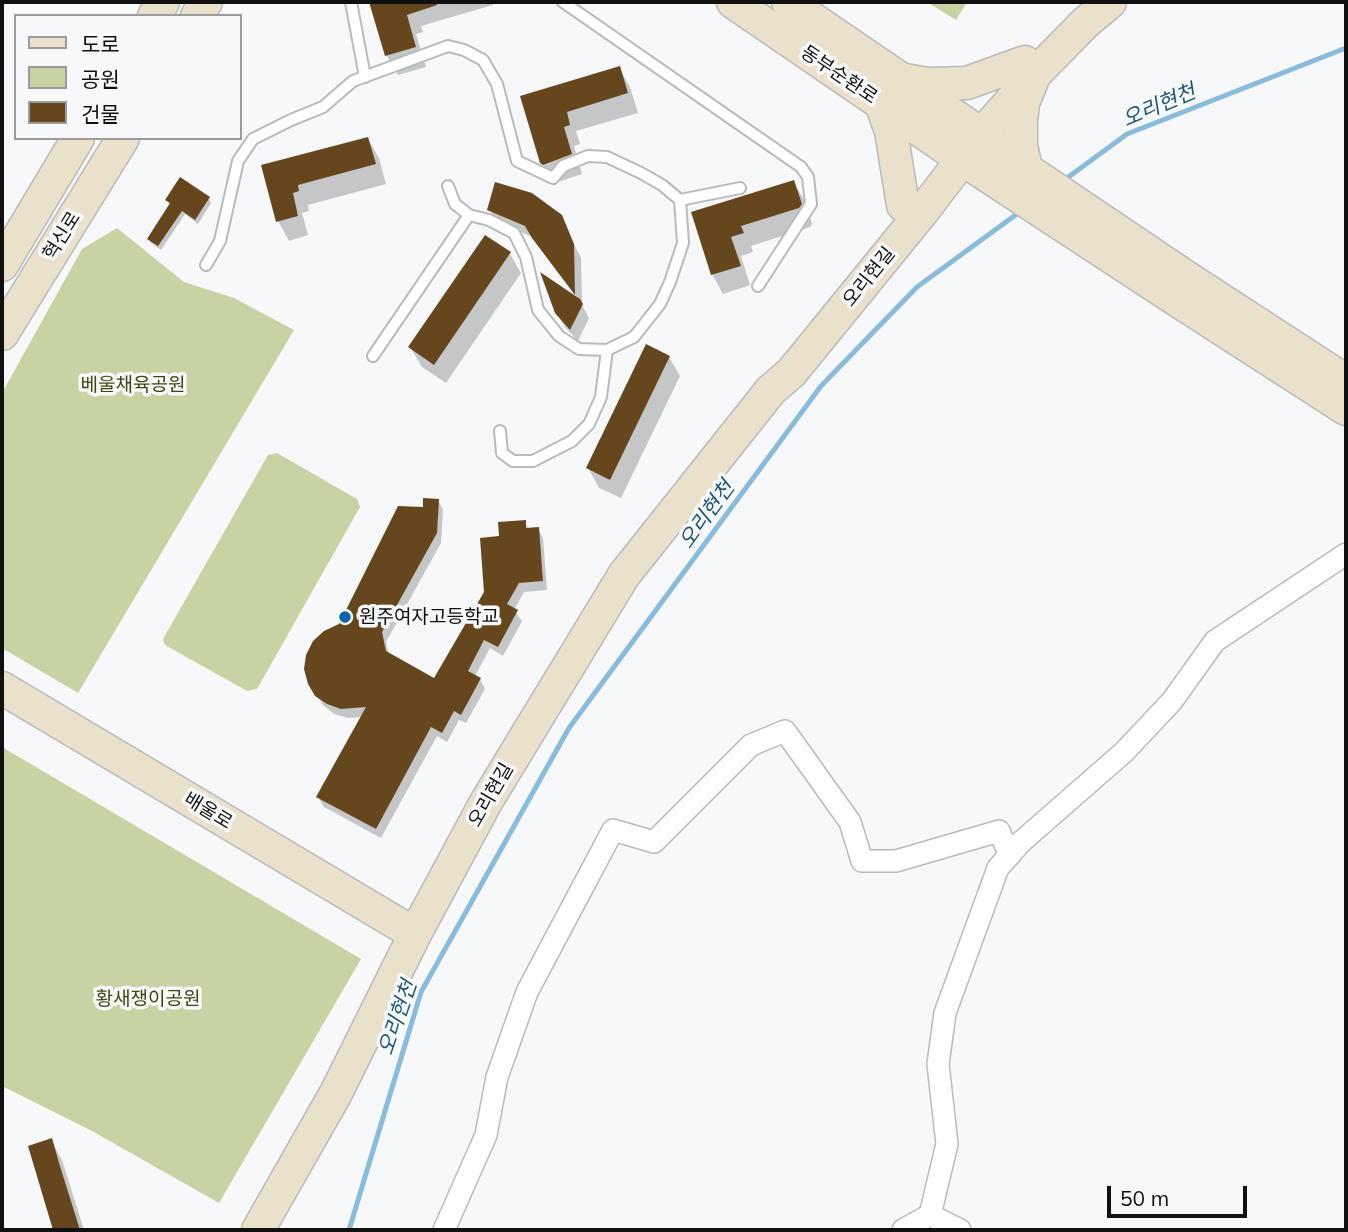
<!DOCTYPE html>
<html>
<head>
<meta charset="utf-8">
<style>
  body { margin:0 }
  #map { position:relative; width:1348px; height:1232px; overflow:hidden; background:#f7f8f9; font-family:Mulish,"Noto Sans KR",sans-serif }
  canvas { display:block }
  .frame { position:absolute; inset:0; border:4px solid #101010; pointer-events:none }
  .legend { position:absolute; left:14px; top:14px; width:228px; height:126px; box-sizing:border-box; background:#f7f8f9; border:2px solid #9b9b9c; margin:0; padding:9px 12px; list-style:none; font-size:21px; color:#101010 }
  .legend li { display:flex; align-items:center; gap:14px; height:35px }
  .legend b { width:35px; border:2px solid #9b9b9c }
  .scale { position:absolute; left:1107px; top:1186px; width:140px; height:32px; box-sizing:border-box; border:4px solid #101010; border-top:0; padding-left:9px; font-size:21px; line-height:24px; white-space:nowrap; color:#101010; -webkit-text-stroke:5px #f7f8f9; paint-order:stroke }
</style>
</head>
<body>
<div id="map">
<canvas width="1348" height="1232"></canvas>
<div class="frame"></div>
<ul class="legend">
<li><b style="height:9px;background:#e9e1ca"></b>도로</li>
<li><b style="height:19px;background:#c8d3a3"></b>공원</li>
<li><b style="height:19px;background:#65461d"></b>건물</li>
</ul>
<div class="scale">50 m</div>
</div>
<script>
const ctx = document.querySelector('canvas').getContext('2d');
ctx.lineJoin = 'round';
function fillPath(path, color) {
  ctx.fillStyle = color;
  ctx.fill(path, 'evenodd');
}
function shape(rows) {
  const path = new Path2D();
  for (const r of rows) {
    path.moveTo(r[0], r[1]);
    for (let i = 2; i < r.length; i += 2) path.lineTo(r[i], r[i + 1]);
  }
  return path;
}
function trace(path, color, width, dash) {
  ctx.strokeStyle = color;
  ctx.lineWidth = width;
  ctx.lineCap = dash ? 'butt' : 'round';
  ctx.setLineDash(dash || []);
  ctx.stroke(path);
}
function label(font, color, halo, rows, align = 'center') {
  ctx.font = font + ' Mulish,"Noto Sans KR",sans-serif';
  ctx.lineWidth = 7;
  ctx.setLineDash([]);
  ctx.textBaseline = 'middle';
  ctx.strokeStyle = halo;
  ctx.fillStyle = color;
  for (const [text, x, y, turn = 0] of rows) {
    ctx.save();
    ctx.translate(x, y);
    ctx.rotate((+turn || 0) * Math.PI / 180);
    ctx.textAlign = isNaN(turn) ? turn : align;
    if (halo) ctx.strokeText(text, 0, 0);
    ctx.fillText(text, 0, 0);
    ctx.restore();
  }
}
fillPath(shape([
  [927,2,967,2,956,20],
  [117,228,184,282,234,298,294,330,78,693,2,648,2,393,82,249],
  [277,453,357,499,360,507,257,689,247,691,165,645,163,639,268,455],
  [2,747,361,959,219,1203,92,1131,2,1086]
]), '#c8d3a3');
fillPath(shape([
  [371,2,492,2,493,5,421,26,423,32,416,34,426,67,398,75,387,56],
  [619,68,630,87,638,113,576,131,580,144,574,146,582,174,555,183,553,183,542,163,522,97],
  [368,139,379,158,386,184,308,205,309,211,302,213,308,235,289,241,278,221,264,166],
  [793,182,805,201,812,224,810,227,751,246,753,252,741,256,750,285,723,294,712,274,693,213],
  [209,199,211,203,198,224,185,214,161,250,151,243,149,239,170,206,167,200],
  [489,209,560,216,581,258,582,305,589,318,578,341,564,326,556,312,579,300,542,251,535,238,497,222],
  [510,254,521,273,446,383,422,367,410,347],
  [669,357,680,376,621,498,599,488,588,468],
  [438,500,443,510,441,543,386,642,389,655,434,680,485,592,501,537,525,522,529,530,538,529,543,538,547,590,524,592,514,610,522,621,503,656,490,648,475,676,480,679,485,689,466,723,459,720,447,742,437,736,381,838,324,807,318,797,363,717,348,718,334,714,323,705,315,693,341,625,424,509],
  [51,1140,62,1160,84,1230,55,1230,30,1147]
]), '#0003');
trace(shape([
  [1063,181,1127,134,1346,48],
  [349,1230,421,992,569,728,821,386,917,287,1021,211]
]), '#89bbdb', 5);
fillPath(shape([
  [369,2,437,2,437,5,407,15,416,47,385,56],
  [620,66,628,93,567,112,570,125,564,127,572,154,543,165,540,163,520,96],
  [368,137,376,164,298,185,299,191,293,193,298,216,276,222,261,165],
  [180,177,210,197,195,220,182,211,158,246,147,239,170,203,165,200],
  [794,180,802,204,799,208,741,226,744,233,731,237,741,266,711,275,691,212],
  [495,182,532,193,562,215,574,244,575,295,532,238,525,226,487,210],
  [485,235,511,252,434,365,408,347],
  [540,272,580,299,583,304,570,330,555,313],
  [646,344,670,356,610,480,586,468],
  [423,498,439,499,437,533,382,632,386,651,434,678,484,592,480,538,499,536,498,522,526,520,526,528,539,527,543,581,519,583,507,604,518,610,498,647,484,640,468,671,481,678,461,715,454,711,442,733,431,727,376,829,316,797,366,707,341,709,327,704,315,696,308,684,304,669,306,655,313,641,324,631,339,624,398,506,423,507],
  [52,1138,59,1163,80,1230,53,1230,28,1146]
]), '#65461d');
const lane = shape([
  [351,2,365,77],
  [563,2,801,167,808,177,811,204,758,286],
  [448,186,455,204,469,215,489,220,514,233,526,257,538,310,559,336,579,349,607,350,634,337,660,304,670,282,683,243,680,200],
  [206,265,220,241,238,161,253,139,291,120,323,107,353,81,448,46,464,50,483,60,497,84,517,161,553,178,563,166,588,156,607,157,641,173,662,185,680,200,740,188],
  [373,356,469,215],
  [500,431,502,453,513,461,533,461,572,441,589,424,601,397,607,350]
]);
const street = shape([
  [930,1215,960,1230],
  [444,1230,486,1135,497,1077,527,992,613,830,654,842,751,745,785,731,850,822,862,861,896,861,999,831,1010,855],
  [903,1230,930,1215,947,1144,938,1064,945,1013,998,868,1021,842,1124,752,1172,701,1215,641,1346,554]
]);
const secondary = shape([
  [733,2,962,159,1172,297,1346,409],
  [788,2,965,123,1026,169,1186,277,1346,381],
  [154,16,163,2],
  [197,16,206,2],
  [905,80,927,84,967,83,1025,62],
  [881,103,891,131,903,205],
  [1026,169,1021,145,1021,121,1023,103,1032,81],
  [2,265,78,138],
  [2,334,123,138],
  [2,688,415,934],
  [258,1230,336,1093,415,934,486,802,624,575,771,390,791,373,923,211,981,135,1034,75,1085,23,1110,2]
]);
trace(lane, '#b9babb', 14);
trace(street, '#b9babb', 24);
trace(secondary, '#b9babb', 35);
trace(lane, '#fff', 10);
trace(street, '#fff', 21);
trace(secondary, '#e9e1ca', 32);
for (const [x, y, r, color] of [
  [345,617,7,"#0f62b0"]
]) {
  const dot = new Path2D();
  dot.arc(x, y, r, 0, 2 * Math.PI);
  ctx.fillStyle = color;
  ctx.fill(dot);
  trace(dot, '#f7f8f9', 2.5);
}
label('19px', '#101010', '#f7f8f9', [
  ["동부순환로",839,75,34],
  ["혁신로",62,236,-58],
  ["오리현길",869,277,-51],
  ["오리현길",491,795,-60],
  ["배울로",208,811,31]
]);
label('19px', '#3e480d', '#f7f8f9', [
  ["베울채육공원",133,385],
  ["황새쟁이공원",148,999]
]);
label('19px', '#101010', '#f7f8f9', [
  ["원주여자고등학교",359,617]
], 'left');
label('italic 21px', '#1b5676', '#f7f8f9', [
  ["오리현천",1159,106,-23],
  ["오리현천",707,515,-54],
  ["오리현천",398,1018,-71]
]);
</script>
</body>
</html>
